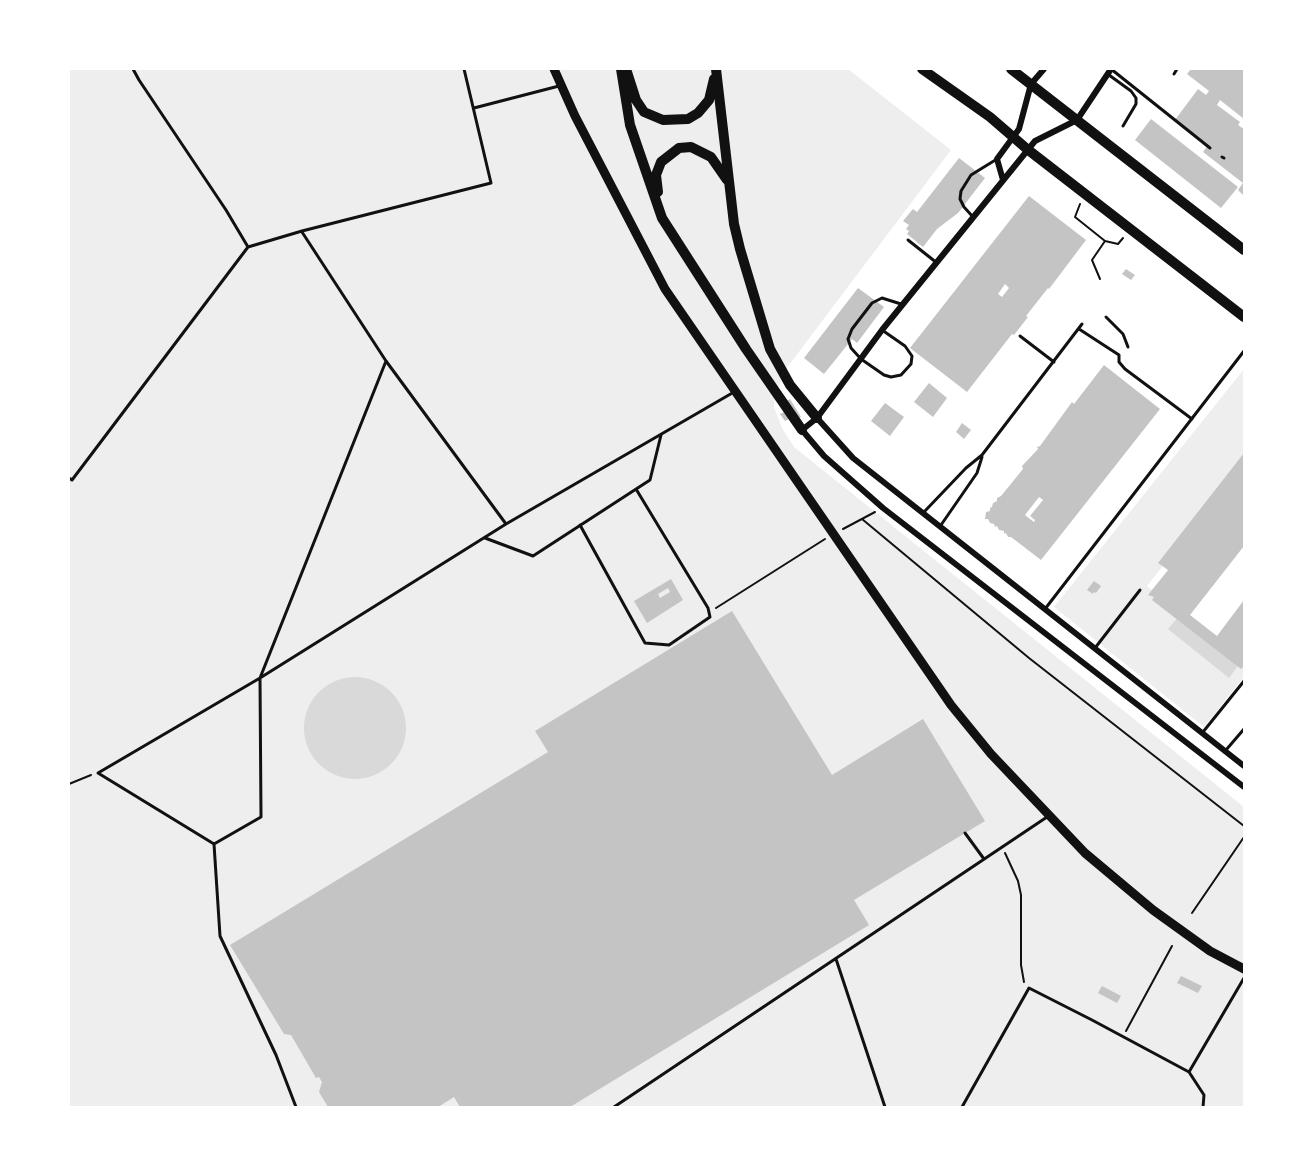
<!DOCTYPE html>
<html>
<head>
<meta charset="utf-8">
<style>
  body { margin:0 }
  #map { position:relative; width:1313px; height:1176px; overflow:hidden; background:#fff; font-family:"Noto Sans",sans-serif }
  canvas { display:block }
  .frame { position:absolute; inset:0; border:70px solid #fff; pointer-events:none }
</style>
</head>
<body>
<div id="map">
<canvas width="1313" height="1176"></canvas>
<div class="frame"></div>
</div>
<script>
const ctx = document.querySelector('canvas').getContext('2d');
ctx.lineJoin = 'round';
function fillPath(path, color) {
  ctx.fillStyle = color;
  ctx.fill(path, 'evenodd');
}
function shape(rows) {
  const path = new Path2D();
  for (const r of rows) {
    if (r.length === 3) {
      path.moveTo(r[0] + r[2], r[1]);
      path.arc(r[0], r[1], r[2], 0, 2 * Math.PI);
      continue;
    }
    path.moveTo(r[0], r[1]);
    for (let i = 2; i < r.length; i += 2) path.lineTo(r[i], r[i + 1]);
  }
  return path;
}
function trace(path, color, width, dash) {
  ctx.strokeStyle = color;
  ctx.lineWidth = width;
  ctx.lineCap = dash ? 'butt' : 'round';
  ctx.setLineDash(dash || []);
  ctx.stroke(path);
}
fillPath(shape([
  [69,69,848,69,951,150,786,369,775,395,774,407,782,428,794,447,1244,807,1244,1107,69,1107],
  [1244,369,1244,465,1147,586,1244,665,1244,677,1204,727,1054,607]
]), '#eee');
fillPath(shape([
  [1180,615,1240,663,1229,678,1168,629],
  [355,728,51]
]), '#d9d9d9');
fillPath(shape([
  [1191,69,1244,69,1244,119,1220,100,1217,105,1240,122,1238,125,1244,129,1244,196,1238,190,1243,183,1203,152,1208,145,1175,120,1198,89,1206,95,1209,91,1187,74],
  [1151,119,1238,187,1221,208,1135,140],
  [959,158,985,178,958,213,937,229,923,247,907,234,909,231,906,229,909,225,903,221,913,209,917,212],
  [1029,196,1086,240,1049,289,1048,288,1026,316,1028,317,1014,335,1012,334,967,392,910,348],
  [1005,284,1009,288,1002,297,998,294],
  [1126,269,1135,275,1131,280,1122,274],
  [858,288,884,307,857,343,852,339,824,374,804,358],
  [1104,365,1160,409,1041,560,1011,537,1008,537,1006,533,1004,534,1004,531,999,530,997,526,995,527,994,524,990,523,988,519,985,519,986,512,990,511,990,508,992,507,993,503,997,501,997,498,1001,496,1023,469,1022,466,1038,449,1037,447,1040,446,1072,402,1074,404],
  [1039,497,1043,500,1030,516,1035,520,1034,522,1025,515],
  [929,383,947,398,933,417,914,402],
  [790,399,801,417,791,423,789,419,785,421,780,414,784,412,780,405],
  [885,403,904,417,890,436,871,421],
  [962,423,971,430,964,439,956,432],
  [1244,453,1244,546,1190,615,1217,636,1244,600,1244,666,1241,669,1152,600,1154,597,1148,595,1168,570,1158,563],
  [671,579,683,600,647,623,634,601],
  [668,588,670,592,660,598,658,594],
  [1094,581,1101,586,1096,593,1094,592,1093,594,1087,590],
  [732,611,832,775,923,719,985,821,854,900,869,925,570,1107,460,1107,454,1097,438,1107,328,1107,319,1092,322,1082,319,1077,316,1078,291,1035,284,1034,230,945,548,752,535,731],
  [1181,976,1202,986,1198,993,1177,983],
  [1102,986,1121,996,1117,1003,1098,993]
]), '#c4c4c4');
trace(shape([
  [1080,204,1075,217,1105,241,1092,260,1100,279],
  [1105,241,1118,244,1123,238],
  [862,519,1029,658,1244,826],
  [843,529,875,512],
  [716,608,825,539],
  [69,784,91,775],
  [1005,853,1018,881,1021,895,1021,965,1024,982],
  [1192,913,1244,837],
  [1126,1031,1172,946]
]), '#111', 2);
trace(shape([
  [133,69,139,80,226,210,248,247],
  [1111,69,1210,148],
  [1174,74,1177,69],
  [1109,75,1131,91,1136,98,1136,104,1123,126],
  [474,108,559,86],
  [1222,157,1224,158],
  [973,217,964,207,960,199,961,191,971,175,997,159],
  [302,232,386,361,506,524,734,392],
  [908,240,937,263],
  [1106,317,1123,334,1128,347],
  [1079,329,1119,355,1119,362,1125,369,1192,419],
  [882,330,905,346,912,356,911,364,901,375,891,377,884,375,861,359,851,348,848,339,852,329,872,303,882,298,901,304],
  [1020,336,1054,362],
  [69,478,72,480,248,247,302,231,491,183,464,69],
  [924,512,966,468,982,455,1082,324],
  [580,525,645,643,669,645,710,617,708,608,636,489],
  [941,525,977,473,982,457],
  [485,538,533,556,650,480,661,435],
  [1045,609,1244,351],
  [1095,648,1140,590],
  [1203,732,1244,681],
  [1226,750,1244,729],
  [965,833,984,859],
  [214,844,98,773,260,678,506,524],
  [214,844,261,817,260,678,386,361],
  [214,844,220,936,276,1055,296,1107],
  [836,959,885,1107],
  [1189,1072,1244,978],
  [614,1107,1047,817],
  [962,1107,1029,988,1092,1020,1189,1072,1204,1095,1203,1107]
]), '#111', 3);
trace(shape([
  [1111,69,1077,120,1035,141,882,330,817,418,802,430,824,456,883,508,1244,787],
  [1003,180,997,159,1019,129,1031,84,1044,69],
  [817,418,853,458,1244,766]
]), '#111', 6);
trace(shape([
  [554,69,575,116,665,289,951,705,991,754,1085,853,1153,910,1210,951,1244,969]
]), '#111', 9);
trace(shape([
  [621,69,630,125,662,218,746,349,802,430],
  [716,69,734,224,740,249,770,349,790,385,817,418],
  [922,69,990,117,1027,149,1244,317],
  [1011,69,1244,250],
  [627,72,636,100,644,112,663,120,688,119,698,113,709,100,714,79],
  [658,192,656,175,661,162,679,148,691,147,711,157,727,180]
]), '#111', 10);
</script>
</body>
</html>
